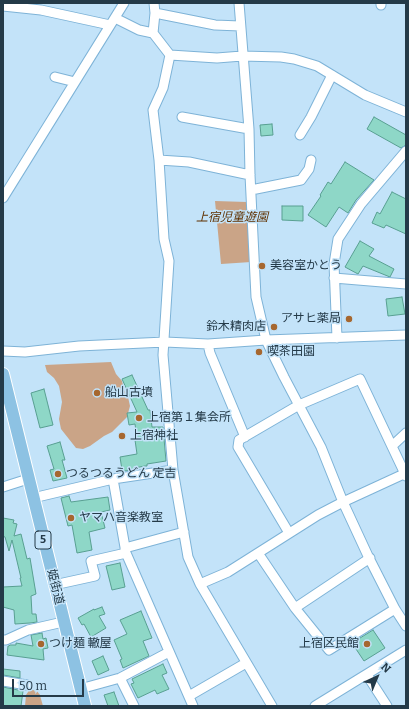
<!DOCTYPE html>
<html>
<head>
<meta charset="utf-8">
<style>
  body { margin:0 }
  #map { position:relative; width:409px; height:709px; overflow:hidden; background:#c3e3f9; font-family:Bitter,serif }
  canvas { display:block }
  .frame { position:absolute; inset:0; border:4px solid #243a48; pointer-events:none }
  .north { position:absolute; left:357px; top:657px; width:40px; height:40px; -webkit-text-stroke:3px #c3e3f9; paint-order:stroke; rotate:44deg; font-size:11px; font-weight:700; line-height:16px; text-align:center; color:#243a48 }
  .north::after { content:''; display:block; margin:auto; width:14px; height:18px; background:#243a48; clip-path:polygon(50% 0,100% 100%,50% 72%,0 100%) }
  .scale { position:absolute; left:12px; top:679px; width:72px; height:18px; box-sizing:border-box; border:2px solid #243a48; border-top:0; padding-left:5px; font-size:12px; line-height:14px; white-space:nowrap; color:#243a48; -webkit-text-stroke:3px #c3e3f9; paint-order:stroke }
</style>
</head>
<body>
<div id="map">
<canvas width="409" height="709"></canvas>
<div class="frame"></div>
<div class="north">N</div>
<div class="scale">50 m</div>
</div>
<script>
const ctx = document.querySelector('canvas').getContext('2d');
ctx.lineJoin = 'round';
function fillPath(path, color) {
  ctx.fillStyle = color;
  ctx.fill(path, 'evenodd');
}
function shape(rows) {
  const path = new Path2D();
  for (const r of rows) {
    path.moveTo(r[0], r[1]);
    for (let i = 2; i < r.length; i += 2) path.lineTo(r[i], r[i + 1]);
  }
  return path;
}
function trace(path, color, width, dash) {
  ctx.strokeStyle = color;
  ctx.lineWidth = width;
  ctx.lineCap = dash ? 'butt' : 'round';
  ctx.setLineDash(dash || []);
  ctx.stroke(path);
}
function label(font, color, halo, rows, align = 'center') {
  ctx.font = font + ' Bitter,"Noto Sans JP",serif';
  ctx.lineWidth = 3;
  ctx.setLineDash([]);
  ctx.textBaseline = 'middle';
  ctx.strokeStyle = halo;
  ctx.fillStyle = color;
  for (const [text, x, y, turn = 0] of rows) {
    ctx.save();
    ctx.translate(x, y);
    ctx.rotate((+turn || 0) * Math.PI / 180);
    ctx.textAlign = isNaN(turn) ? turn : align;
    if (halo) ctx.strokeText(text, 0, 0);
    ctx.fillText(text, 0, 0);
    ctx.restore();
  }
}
fillPath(shape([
  [215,201,247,202,251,262,221,264],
  [111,362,116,374,122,381,124,390,128,397,130,406,127,417,112,432,104,436,90,446,83,449,76,448,61,429,59,419,62,402,59,386,54,378,47,372,45,365],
  [30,689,39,692,43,706,25,706,26,695]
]), '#caa487');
const building = shape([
  [374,117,406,135,406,145,401,148,367,129,374,117],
  [272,124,273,135,261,136,260,125,272,124],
  [345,162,374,180,356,200,348,213,339,207,326,227,308,215,321,196,320,195,328,182,331,184,345,162],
  [392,192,406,199,406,234,386,225,384,228,372,223,377,212,380,214,392,192],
  [282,206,303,206,303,221,282,220,282,206],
  [360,241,374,249,369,256,394,269,390,277,363,266,358,274,345,267,360,241],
  [402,297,405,314,388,316,386,299,402,297],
  [132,375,148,410,150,410,152,427,163,427,166,461,147,464,147,466,145,466,134,468,134,470,124,471,122,470,120,457,137,454,135,440,137,439,135,424,129,425,127,413,137,412,122,379,132,375],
  [44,389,53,425,40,428,31,393,44,389],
  [60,442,65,460,62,460,67,478,53,481,50,470,54,469,47,446,60,442],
  [69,496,71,502,108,497,110,510,101,512,105,528,89,532,92,550,77,553,72,525,68,526,61,498,69,496],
  [3,518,14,520,13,523,17,524,14,536,21,534,27,559,30,558,36,594,31,596,32,614,36,614,37,622,30,623,15,624,14,610,3,607,3,587,22,586,20,578,21,578,12,540,9,551,5,537,3,536,3,518],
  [120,563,125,587,112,590,106,566,120,563],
  [102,607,105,614,99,616,106,628,91,637,84,624,82,625,78,618,94,609,94,610,102,607],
  [141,611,152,638,143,641,149,656,123,668,120,660,122,659,114,640,127,634,120,620,141,611],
  [373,630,385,648,364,661,352,643,373,630],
  [42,633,43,639,46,638,48,648,43,649,44,660,7,655,8,646,9,646,10,645,16,645,16,643,33,646,31,635,42,633],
  [103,656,109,670,98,675,92,661,103,656],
  [163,664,167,673,162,675,169,689,157,694,155,690,138,698,131,684,134,683,132,679,163,664],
  [3,669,20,671,20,678,3,675,3,669],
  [3,687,23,691,21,706,3,706,3,687],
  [114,692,119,706,108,706,104,695,114,692]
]);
fillPath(building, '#8ed7c7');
trace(building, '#589f91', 1);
const minor = shape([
  [154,3,155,13,153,33,170,55,217,58,242,56,281,57,294,59,317,66,365,95,406,112],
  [239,3,249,129,250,175,256,297,266,340,284,377,321,447,343,502,368,556,395,609,406,626],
  [381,5,381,3],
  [3,6,41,10,110,25],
  [155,13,215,25,240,26],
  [115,18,139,30,153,33],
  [170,55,163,88,153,110,159,160,164,239,169,261,163,355,173,470,188,557,200,584,272,706],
  [55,77,75,82],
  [182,117,249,129],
  [300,135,311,117,332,75],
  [159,160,189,162,250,175],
  [251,190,301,180,309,169,311,160],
  [3,198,124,3],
  [334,278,406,284],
  [337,338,334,264,338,239,361,204,406,151],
  [208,344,210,353,245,437],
  [3,351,25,352,79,346,165,342,208,344,266,340,406,335],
  [392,446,406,433],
  [113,479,126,553,193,706],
  [3,487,28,479],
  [33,498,113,479,173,470],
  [289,533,238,447,239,440,299,405,360,379,406,476],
  [125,548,184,532],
  [258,553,295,608,329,650,395,609],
  [200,584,228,572,318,515,343,502,406,473],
  [54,585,95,576,91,561,126,553],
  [295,608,370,558],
  [3,640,6,640,28,630,63,622],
  [367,675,387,706],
  [120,678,134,706],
  [3,681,27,685],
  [80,689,120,678,169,652],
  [189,696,246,663],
  [315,706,406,650]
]);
const major = shape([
  [3,374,85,706]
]);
trace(minor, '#7eb3d7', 11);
trace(major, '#fff', 14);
trace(minor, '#fff', 9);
trace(major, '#8dc2e3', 12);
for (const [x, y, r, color] of [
  [262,266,4,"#a6672f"],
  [349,319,4,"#a6672f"],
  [274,327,4,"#a6672f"],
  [259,352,4,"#a6672f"],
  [97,393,4,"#a6672f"],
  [139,418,4,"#a6672f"],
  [122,436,4,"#a6672f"],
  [58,474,4,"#a6672f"],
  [71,518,4,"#a6672f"],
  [41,644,4,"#a6672f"],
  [367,644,4,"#a6672f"]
]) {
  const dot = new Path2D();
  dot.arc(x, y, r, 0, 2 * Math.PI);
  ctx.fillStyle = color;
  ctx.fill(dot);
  trace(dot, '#c3e3f9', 1.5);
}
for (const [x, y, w] of [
  [43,540,16]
]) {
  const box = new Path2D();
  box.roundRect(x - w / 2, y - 9, w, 18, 3);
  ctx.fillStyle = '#c3e3f9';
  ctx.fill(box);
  trace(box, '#243a48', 1);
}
label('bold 11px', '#243a48', null, [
  ["5",43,540]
]);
label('italic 12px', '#603100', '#c3e3f9', [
  ["上宿児童遊園",232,218]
]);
label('12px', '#243a48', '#c3e3f9', [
  ["美容室かとう",270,266],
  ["アサヒ薬局",341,319,"right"],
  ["鈴木精肉店",266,327,"right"],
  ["喫茶田園",267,352],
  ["船山古墳",105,393],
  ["上宿第１集会所",147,418],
  ["上宿神社",130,436],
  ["つるつるうどん 定吉",66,474],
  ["ヤマハ音楽教室",79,518],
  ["つけ麺 轍屋",49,644],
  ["上宿区民館",359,644,"right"]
], 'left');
label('12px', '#243a48', '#c3e3f9', [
  ["姫街道",55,587,76]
]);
</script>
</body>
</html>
